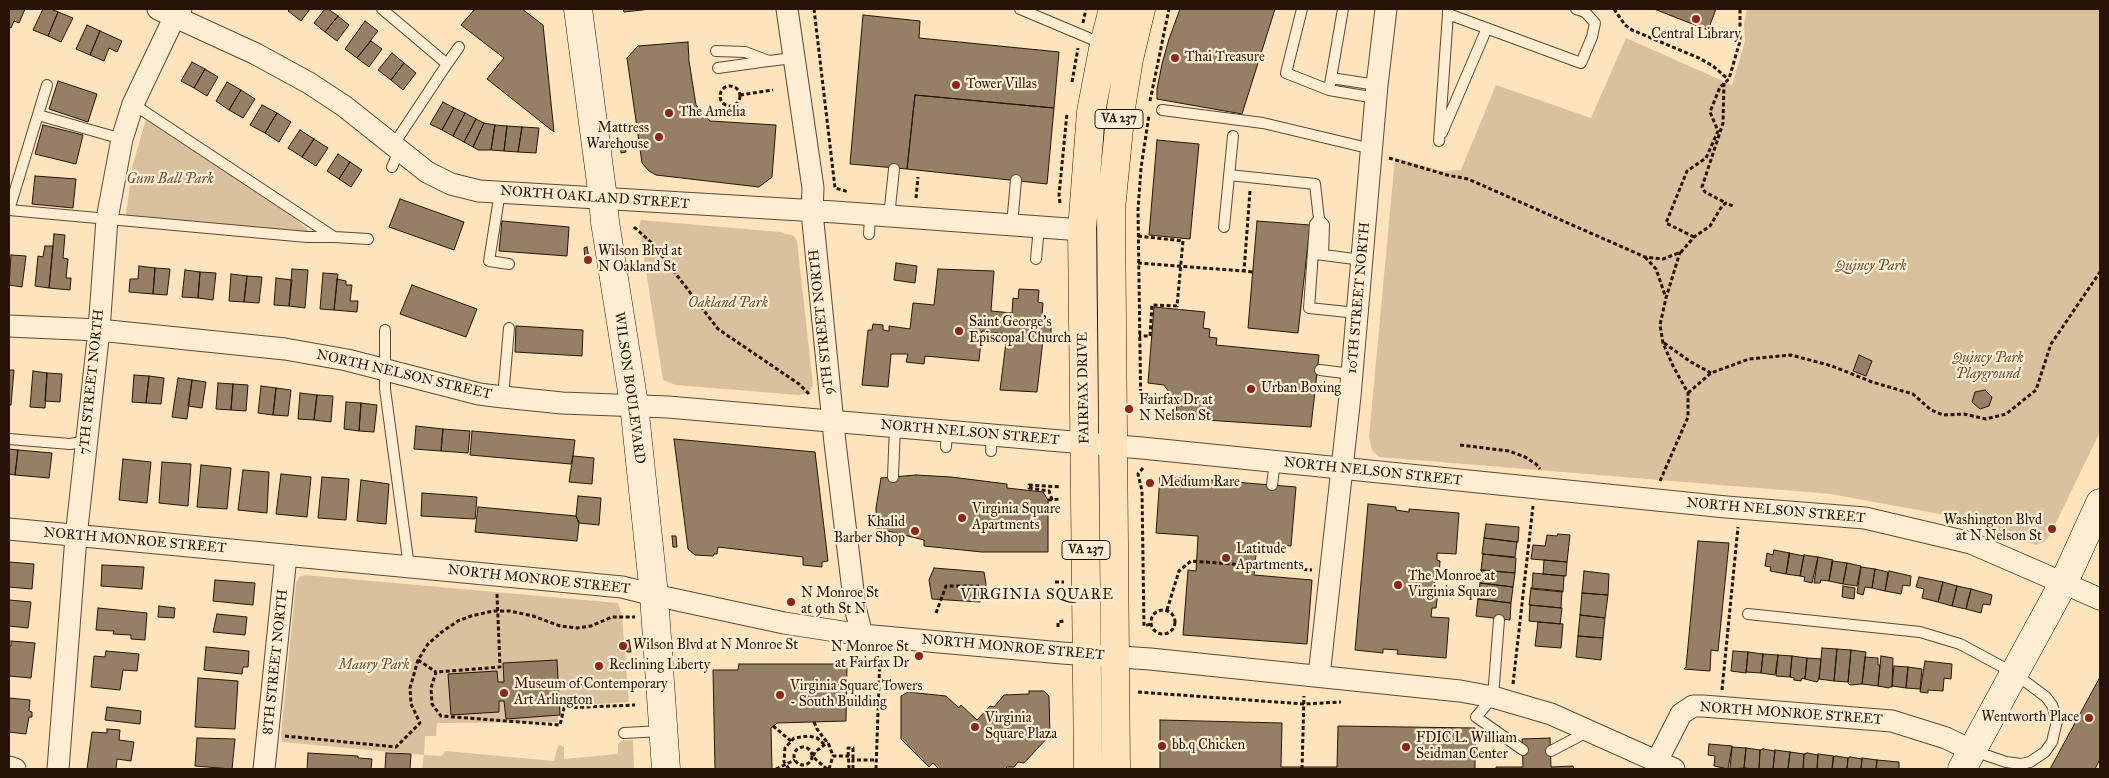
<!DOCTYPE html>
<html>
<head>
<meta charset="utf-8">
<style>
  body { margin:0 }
  #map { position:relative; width:2109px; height:778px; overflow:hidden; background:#fde4bc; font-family:"IM FELL Great Primer",serif }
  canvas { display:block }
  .frame { position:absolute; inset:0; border:10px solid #271407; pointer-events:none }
</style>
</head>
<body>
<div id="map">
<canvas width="2109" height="778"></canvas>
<div class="frame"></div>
</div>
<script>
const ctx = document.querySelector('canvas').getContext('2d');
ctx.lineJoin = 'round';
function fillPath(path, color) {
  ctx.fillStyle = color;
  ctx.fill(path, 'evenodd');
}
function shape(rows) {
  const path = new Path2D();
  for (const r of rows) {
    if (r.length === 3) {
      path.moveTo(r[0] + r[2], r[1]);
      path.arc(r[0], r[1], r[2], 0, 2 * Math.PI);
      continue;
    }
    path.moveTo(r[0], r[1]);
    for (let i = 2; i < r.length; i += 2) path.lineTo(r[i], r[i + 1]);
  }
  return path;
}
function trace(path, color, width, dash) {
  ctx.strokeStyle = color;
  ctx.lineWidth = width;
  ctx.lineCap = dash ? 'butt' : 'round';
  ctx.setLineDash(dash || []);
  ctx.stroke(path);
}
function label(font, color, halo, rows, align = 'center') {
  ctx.font = font + ' "IM FELL Great Primer",serif';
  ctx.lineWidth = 4.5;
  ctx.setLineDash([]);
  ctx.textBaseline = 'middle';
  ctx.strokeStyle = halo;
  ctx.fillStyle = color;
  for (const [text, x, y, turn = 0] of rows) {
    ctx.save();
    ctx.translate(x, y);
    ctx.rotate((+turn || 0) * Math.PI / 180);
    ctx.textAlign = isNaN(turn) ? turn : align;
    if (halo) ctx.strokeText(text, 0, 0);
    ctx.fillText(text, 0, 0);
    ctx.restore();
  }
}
fillPath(shape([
  [1747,9,2100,9,2100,432,2050,535,2044,542,2036,545,2003,534,1972,520,1831,494,1379,457,1372,450,1369,437,1395,158,1442,171,1461,170,1496,85,1591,118,1626,38,1732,85,1745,41,1744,24],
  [146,119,290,214,310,232,126,215,132,168],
  [641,220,780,232,794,236,797,241,813,385,809,393,798,395,676,385,663,380,639,226],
  [305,575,618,603,622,616,629,702,561,706,561,716,558,716,558,722,437,723,436,736,425,736,424,755,441,756,446,751,554,761,558,746,560,745,564,747,564,759,618,754,618,745,620,741,633,740,634,769,422,769,424,755,282,742,281,735,296,583,299,577]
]), '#d9c19d');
const building = shape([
  [9,9,25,9,19,23,14,21,11,28,9,27,9,9],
  [43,9,51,9,58,12,48,36,33,30,43,9],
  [290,9,310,9,301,21,288,11,290,9],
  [325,9,328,9,338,16,325,32,314,23,325,9],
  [475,9,522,9,543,25,554,132,487,79,504,58,461,25,475,9],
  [623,9,651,9,624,12,623,9],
  [1180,9,1275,9,1242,114,1157,99,1157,89,1162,64,1169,39,1180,9],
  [1654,9,1716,9,1708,30,1654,9],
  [58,12,73,18,61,42,48,36,58,12],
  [863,15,920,21,919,38,1059,52,1054,108,915,95,907,169,850,164,863,15],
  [338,16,349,25,337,41,325,32,338,16],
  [365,21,378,31,357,58,345,49,365,21],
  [87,25,100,31,90,55,76,49,87,25],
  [100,31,122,41,117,52,109,48,104,61,90,55,100,31],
  [371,41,382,49,369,67,357,58,371,41],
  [688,42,689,61,696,105,710,121,776,125,772,177,759,187,656,175,649,171,642,163,627,58,638,46,688,42],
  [392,53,404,63,391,80,378,70,392,53],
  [192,62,205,69,194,88,181,81,192,62],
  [404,63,416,73,403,90,391,80,404,63],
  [205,69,218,77,207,96,194,88,205,69],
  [58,81,97,94,88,122,49,109,58,81],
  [227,82,241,90,229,110,216,101,227,82],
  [241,90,255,99,243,118,229,110,241,90],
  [915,95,1054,108,1047,184,907,169,915,95],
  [443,102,454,108,442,130,430,124,443,102],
  [262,105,277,113,265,133,250,125,262,105],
  [454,108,465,113,453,136,442,130,454,108],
  [277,113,291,122,279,142,265,133,277,113],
  [465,113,476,119,464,142,453,136,465,113],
  [476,119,484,123,473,147,464,142,476,119],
  [484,123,495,125,491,150,478,150,473,147,484,123],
  [43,125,83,135,76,164,35,154,43,125],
  [495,125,507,126,504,151,491,150,495,125],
  [507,126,522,127,518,152,504,151,507,126],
  [522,127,539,128,536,153,518,152,522,127],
  [300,130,314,139,302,157,288,148,300,130],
  [314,139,328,148,316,166,302,157,314,139],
  [1157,140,1199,144,1190,239,1149,235,1157,140],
  [625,142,626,152,621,153,620,143,625,142],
  [338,154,350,162,339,179,327,171,338,154],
  [350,162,362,170,351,187,339,179,350,162],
  [35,176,76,179,73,208,32,204,35,176],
  [400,199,464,222,454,250,389,227,400,199],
  [502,221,569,227,567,256,499,251,502,221],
  [1257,221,1310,225,1298,333,1248,328,1257,221],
  [54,234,65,235,63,258,68,259,66,278,71,278,70,290,49,288,54,234],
  [45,246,53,246,49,288,35,286,38,256,43,257,45,246],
  [587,247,589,258,585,259,584,248,587,247],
  [11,255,26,256,22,287,9,285,11,255],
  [896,263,917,266,915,283,894,280,896,263],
  [139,266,155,268,153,294,129,292,130,279,138,279,139,266],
  [155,268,170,269,167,295,153,294,155,268],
  [292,269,308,270,305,308,289,306,292,269],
  [938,269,994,271,991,311,1012,313,1013,298,1018,299,1019,289,1039,290,1038,302,1043,303,1042,316,1051,318,1051,342,1043,340,1037,392,1000,390,1007,334,982,331,979,361,925,356,924,364,906,362,908,354,891,354,888,387,862,385,868,330,872,330,873,324,883,325,883,330,889,331,889,326,910,329,913,303,934,305,938,269],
  [185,270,200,272,198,298,182,297,185,270],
  [200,272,216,273,213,300,198,298,200,272],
  [323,273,338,274,334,310,320,309,323,273],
  [231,274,247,276,244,302,229,301,231,274],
  [247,276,262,277,259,303,244,302,247,276],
  [276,278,292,280,289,306,274,305,276,278],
  [337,279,346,281,346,285,352,285,350,301,358,301,357,312,334,310,337,279],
  [412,285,477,309,466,337,400,314,412,285],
  [1154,307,1205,312,1203,328,1210,329,1209,337,1217,338,1216,345,1319,355,1311,427,1176,418,1177,400,1171,395,1164,385,1148,383,1154,307],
  [516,326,583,330,582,356,515,352,516,326],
  [1859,355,1872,361,1866,376,1853,371,1859,355],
  [9,370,14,370,11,405,9,405,9,370],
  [33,371,47,373,45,408,30,407,33,371],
  [47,373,62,374,60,402,45,401,47,373],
  [134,375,149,376,146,403,132,402,134,375],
  [149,376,164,378,161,404,146,403,149,376],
  [178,378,192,380,187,419,172,417,178,378],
  [192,380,206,382,202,408,188,406,192,380],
  [218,383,233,384,231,410,216,409,218,383],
  [233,384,248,385,246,411,231,410,233,384],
  [261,386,276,388,273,415,258,413,261,386],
  [276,388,291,390,288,416,273,415,276,388],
  [1985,390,1992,397,1989,406,1980,409,1972,402,1975,392,1985,390],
  [300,393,317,395,314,420,298,419,300,393],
  [317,395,333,396,331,422,314,420,317,395],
  [346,402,361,403,359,431,344,429,346,402],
  [361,403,377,405,374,432,359,431,361,403],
  [416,426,443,429,441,451,414,449,416,426],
  [443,429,470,431,468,453,441,451,443,429],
  [472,431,575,440,573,456,571,464,470,455,472,431],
  [674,439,815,452,828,561,822,562,822,567,803,565,803,557,718,547,717,554,714,554,713,556,695,555,688,549,674,439],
  [9,449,18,450,15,475,9,474,9,449],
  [18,450,52,453,49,478,15,475,18,450],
  [573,456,594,458,592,484,569,482,573,456],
  [123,459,151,462,147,503,119,500,123,459],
  [162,462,191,464,188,506,159,503,162,462],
  [201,465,231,468,227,509,197,507,201,465],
  [243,470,269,472,267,513,238,510,243,470],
  [281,474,311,477,307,517,276,514,281,474],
  [916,475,951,477,1007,484,1007,488,1043,492,1048,500,1048,552,982,552,924,546,924,540,876,528,876,508,881,478,916,475],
  [1160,476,1296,487,1291,546,1257,544,1254,575,1312,580,1307,644,1183,635,1188,570,1196,571,1198,536,1156,533,1160,476],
  [322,477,349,479,346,520,318,518,322,477],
  [361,480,389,484,386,524,357,521,361,480],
  [422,493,477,497,475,519,421,516,422,493],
  [578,496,601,498,599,525,579,523,576,516,578,496],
  [1368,504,1396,507,1396,510,1409,512,1409,509,1459,513,1456,554,1437,553,1437,560,1440,561,1439,577,1435,577,1434,592,1438,592,1436,608,1432,608,1431,617,1449,618,1446,658,1397,654,1398,650,1383,649,1383,653,1355,650,1368,504],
  [478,507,576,516,579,523,577,541,475,532,478,507],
  [1486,524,1519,527,1518,542,1484,538,1486,524],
  [1558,534,1570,535,1567,562,1531,559,1533,545,1545,546,1547,535,1557,536,1558,534],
  [672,536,676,536,677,547,673,547,672,536],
  [1484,538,1517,542,1515,557,1482,554,1484,538],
  [1698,541,1729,543,1718,651,1711,650,1710,671,1684,669,1686,667,1698,541],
  [1774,550,1790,553,1786,574,1770,571,1771,567,1765,566,1767,553,1773,555,1774,550],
  [1789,553,1804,556,1800,576,1786,574,1789,553],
  [1483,554,1516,558,1515,573,1481,570,1483,554],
  [1804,555,1818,557,1812,583,1804,581,1805,577,1800,576,1804,555],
  [1818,557,1833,560,1829,581,1821,580,1820,583,1814,583,1818,557],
  [1544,560,1567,562,1566,576,1543,574,1544,560],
  [1832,561,1847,563,1843,584,1829,581,1832,561],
  [9,562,34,564,32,589,9,587,9,562],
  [1847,563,1861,566,1857,586,1843,584,1847,563],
  [102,565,144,567,142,589,101,586,102,565],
  [1861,567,1875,569,1872,588,1865,587,1863,595,1857,593,1861,567],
  [934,568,984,572,986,584,984,595,980,602,932,599,929,580,934,568],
  [1875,569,1888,572,1885,591,1872,588,1875,569],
  [1481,570,1515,573,1513,587,1480,583,1481,570],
  [1584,571,1609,574,1608,595,1582,593,1584,571],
  [1889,571,1911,576,1910,586,1903,585,1901,594,1885,591,1889,571],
  [1533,573,1564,576,1563,592,1532,589,1533,573],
  [1919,577,1943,582,1938,602,1922,598,1924,589,1916,587,1919,577],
  [215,580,255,583,253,605,213,601,215,580],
  [1943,582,1957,586,1952,606,1938,602,1943,582],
  [1480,583,1513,587,1511,603,1478,599,1480,583],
  [1843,586,1855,588,1854,599,1842,597,1843,586],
  [1957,586,1971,589,1966,609,1952,606,1957,586],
  [1531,588,1562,591,1561,608,1529,605,1531,588],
  [1971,589,1992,595,1990,605,1983,604,1981,613,1966,609,1971,589],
  [1582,593,1608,595,1605,618,1580,615,1582,593],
  [1478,599,1511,603,1510,620,1476,616,1478,599],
  [9,600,31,602,28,628,9,626,9,600],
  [1530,605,1562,608,1560,624,1529,621,1530,605],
  [159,606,175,608,174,618,158,617,159,606],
  [98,608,147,613,145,640,131,639,131,635,113,634,114,631,96,630,98,608],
  [217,614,247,617,245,635,213,632,217,614],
  [1580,615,1605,618,1603,638,1578,636,1580,615],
  [1538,622,1563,624,1561,648,1535,646,1538,622],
  [1578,636,1603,638,1601,660,1576,657,1578,636],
  [629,640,631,652,627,652,626,641,629,640],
  [11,641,35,643,31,678,9,676,9,646,11,646,11,641],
  [206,647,249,651,248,667,243,667,242,674,204,670,206,647],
  [1822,648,1837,649,1834,681,1819,679,1822,648],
  [1837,649,1851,650,1848,682,1834,681,1837,649],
  [1851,650,1866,652,1862,684,1850,685,1848,683,1851,650],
  [106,651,139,654,137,671,123,670,120,690,91,687,94,656,105,657,106,651],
  [1733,651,1748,652,1746,673,1731,671,1733,651],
  [1748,652,1763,654,1761,673,1746,672,1748,652],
  [1763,654,1778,655,1775,675,1761,673,1763,654],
  [1778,655,1792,656,1790,677,1776,676,1778,655],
  [1792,656,1807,658,1805,679,1802,678,1801,681,1794,680,1794,678,1790,677,1792,656],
  [1881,656,1893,658,1892,687,1889,687,1889,688,1878,686,1881,656],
  [1865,657,1878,658,1878,665,1880,665,1878,686,1862,684,1865,657],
  [1807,658,1821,659,1819,679,1817,682,1805,679,1807,658],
  [557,660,560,715,506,719,504,701,499,701,499,712,451,715,448,674,497,671,498,682,504,682,503,663,557,660],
  [1925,661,1952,664,1951,679,1944,678,1943,691,1928,690,1928,693,1920,692,1925,661],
  [739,664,847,664,846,721,777,723,771,728,772,769,715,769,713,670,738,670,739,664],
  [1894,666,1908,667,1906,688,1892,686,1894,666],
  [1908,667,1922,669,1920,689,1906,688,1908,667],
  [2100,677,2100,759,2095,769,2050,769,2100,677],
  [198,678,238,681,235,729,195,727,198,678],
  [1029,691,1044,691,1049,696,1050,735,1024,763,1018,762,1014,767,1007,767,1005,769,939,769,933,763,929,767,901,739,901,696,908,692,946,696,959,708,961,705,977,720,990,706,994,707,1004,695,1029,694,1029,691],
  [9,698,30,700,29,711,32,712,32,717,29,717,26,734,9,732,9,698],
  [107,707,141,711,140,724,105,720,107,707],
  [1160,720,1282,723,1281,767,1337,767,1338,726,1475,728,1475,769,1160,769,1160,720],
  [107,729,120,730,119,740,134,742,131,761,117,759,116,769,87,769,92,732,107,733,107,729],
  [197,738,235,739,232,769,195,766,197,738],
  [1550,738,1551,767,1573,766,1574,769,1496,769,1496,767,1523,767,1522,739,1550,738],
  [1709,744,1732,746,1728,769,1714,766,1715,756,1708,755,1709,744],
  [1732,747,1746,748,1744,768,1730,769,1732,747],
  [1746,748,1760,750,1759,769,1744,768,1746,748],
  [1763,749,1775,751,1773,769,1759,769,1760,750,1763,749],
  [1775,750,1790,752,1788,769,1773,769,1775,750],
  [1790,752,1804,754,1803,769,1788,769,1790,752],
  [308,753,358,756,358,758,372,759,371,769,307,769,308,753],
  [386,753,411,754,410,769,385,769,386,753],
  [1807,753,1818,755,1817,769,1803,769,1804,754,1807,753],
  [1818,754,1834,756,1832,769,1817,769,1818,754],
  [1836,756,1848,758,1847,769,1832,769,1833,757,1836,756],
  [1850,757,1862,759,1861,769,1847,769,1848,758,1850,757],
  [1862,758,1877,760,1876,769,1861,769,1862,758],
  [1877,760,1899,762,1899,769,1876,769,1877,760]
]);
fillPath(building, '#968065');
trace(building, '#271407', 1);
const service = shape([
  [382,9,447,64,394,144],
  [1020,9,1103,44],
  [1302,9,1286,73,1329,90,1343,9],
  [1448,9,1448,14,1581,63,1592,37,1595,23,1585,12,1576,9],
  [716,51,745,52,769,61,793,58],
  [447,64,459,47],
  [718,68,768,61],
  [1331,78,1377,85],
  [47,85,9,210,307,237,334,237],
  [1329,90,1376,98],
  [133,104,334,237,368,239],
  [1162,110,1263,123,1372,149],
  [38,115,122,139],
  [1442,133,1487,28],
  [1439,141,1448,14],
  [392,167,400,149],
  [1229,175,1315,184,1319,219,1324,225,1323,255],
  [500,192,489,261,509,264],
  [889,217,894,169],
  [1319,219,1315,224,1309,308,1357,313],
  [1012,225,1016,180],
  [1224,227,1233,136],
  [869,234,870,216],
  [1316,254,1362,260],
  [1036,259,1039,227],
  [385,330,385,389,409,567],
  [1320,370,1352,374],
  [503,397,509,328],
  [9,439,70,444,87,441],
  [946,447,947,431],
  [991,451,992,435],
  [893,477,895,426],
  [1272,485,1275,462],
  [1748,614,1920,632,1960,644,2014,673,2046,697,2052,705,2057,721,2052,742,2045,752,2030,762,2021,764,2006,762,1974,751],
  [1499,620,1493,697,1476,717,1523,750],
  [624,733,662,731],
  [1551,751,1589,731]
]);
const minor = shape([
  [158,9,256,54,309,83,344,106,427,172,451,184,479,191,835,212,1082,230],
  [787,9,813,188,812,212,835,443,855,607,862,635],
  [9,326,99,330,285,349,347,360,479,394,503,397,562,403,668,407,1142,448,1726,507,1865,518,1971,543,2100,599],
  [9,529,622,587,654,595,784,623,862,635,1062,653,1150,659,1460,691,1493,697,1551,714,1674,769],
  [1319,676,1350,396,1377,85,1386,9],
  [1657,761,1681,714,1693,706,1703,706,1892,721,1946,738,1973,751],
  [9,767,15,769],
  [58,769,76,537,99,330,107,219,122,139,133,104,175,16,181,9],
  [264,769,286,556]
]);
const secondary = shape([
  [578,9,603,198,605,222,634,404,654,595,666,769],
  [1962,769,2064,582,2100,503]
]);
const primary = shape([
  [1088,769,1082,230,1091,112,1104,44,1113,9],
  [1116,769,1111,209,1121,108,1129,59,1141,9]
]);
trace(service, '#5c4834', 12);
trace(minor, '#5c4834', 23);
trace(secondary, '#271407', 29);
trace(primary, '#271407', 29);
trace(shape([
  [814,9,835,188,849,192],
  [1614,9,1625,25,1632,30,1699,58,1713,66,1728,79],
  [1083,23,1086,9],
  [1072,82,1078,48],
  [1724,83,1723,123,1702,187,1705,192,1726,203],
  [730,96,10],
  [740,95,773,90],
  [1150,101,1169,9],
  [1389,158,1447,175,1468,179,1645,257,1663,259,1681,252,1694,237,1710,226,1722,206,1726,203,1733,206],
  [1250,191,1244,271,1253,272],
  [916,198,918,177],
  [1060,203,1059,195,1067,113],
  [634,227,653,244,718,329,799,384,810,395],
  [1138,236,1183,241,1177,306,1152,305,1150,336,1139,336],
  [1694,237,1666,223,1687,171,1706,158,1718,131,1710,112,1720,87,1729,79,1740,41,1740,9],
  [1645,257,1656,269,1666,298],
  [1138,263,1244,271],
  [1664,343,1691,362,1711,373],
  [1688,393,1711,373,1749,359,1791,355,1832,366,1872,382,1913,394,1931,410,1943,415,1964,414,1986,419,2006,414,2036,390,2051,344,2100,272],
  [1141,419,1138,210,1141,168,1149,115],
  [1460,445,1509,451,1525,457,1536,464,1540,469],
  [1143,468,1138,474,1142,491,1144,626,1151,624],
  [1660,481,1688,417,1688,393,1673,366,1663,343,1660,325,1666,298,1680,252],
  [1048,500,1060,499],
  [1052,500,1049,491,1029,488,1029,485,1061,487],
  [1055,582,1064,582],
  [497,594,500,667,436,672,431,688,432,704,441,716,560,725,564,708,635,705],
  [1163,622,12],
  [1167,610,1179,571,1191,561,1312,570],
  [936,613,946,586,979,586],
  [1058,627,1058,622,1064,621],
  [418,660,436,672],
  [1513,684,1533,506],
  [558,685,634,682],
  [1722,690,1738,527],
  [1138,692,1304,704,1341,702],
  [814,722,817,729,829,745,833,756],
  [773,726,791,741],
  [285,736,396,747,420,723,411,704,410,688,418,660,428,644,443,631,458,621,471,616,493,611,510,611,533,616,560,626,577,628,591,626,612,617,635,617],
  [803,756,9],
  [776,769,795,760],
  [789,769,784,762,785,748,794,738,809,736,817,738,824,744],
  [827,769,813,757,815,752,828,742],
  [829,769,833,756,849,756],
  [849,769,848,748,853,748,853,760],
  [853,769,853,760,876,760],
  [876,769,880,655],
  [1302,769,1304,696]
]), '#271407', 3, [4, 2.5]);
trace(service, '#feedd3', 10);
trace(minor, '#feedd3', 21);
trace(secondary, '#feedd3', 28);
trace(primary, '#fde4bc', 28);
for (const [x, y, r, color] of [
  [1696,19,5,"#8f2418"],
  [1175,58,5,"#8f2418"],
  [956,85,5,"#8f2418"],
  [669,113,5,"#8f2418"],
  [659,137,5,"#8f2418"],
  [588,260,5,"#8f2418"],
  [959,331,5,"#8f2418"],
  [1251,389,5,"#8f2418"],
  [1129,409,5,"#8f2418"],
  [1150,483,5,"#8f2418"],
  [962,518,5,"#8f2418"],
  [2052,529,5,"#8f2418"],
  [915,531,5,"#8f2418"],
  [1226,558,5,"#8f2418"],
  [1398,585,5,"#8f2418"],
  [791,602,5,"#8f2418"],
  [623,646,5,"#8f2418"],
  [919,656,5,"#8f2418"],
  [599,666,5,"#8f2418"],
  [504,693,5,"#8f2418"],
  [780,695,5,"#8f2418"],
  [2089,718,5,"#8f2418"],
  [975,727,5,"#8f2418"],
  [1162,746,5,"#8f2418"],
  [1406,747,5,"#8f2418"]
]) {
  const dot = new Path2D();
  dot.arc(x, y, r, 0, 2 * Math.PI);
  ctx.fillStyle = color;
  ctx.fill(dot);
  trace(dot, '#feedd3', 2);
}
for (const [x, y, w] of [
  [1119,119,48],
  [1086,550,48]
]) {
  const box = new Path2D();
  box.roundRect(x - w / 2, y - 9.5, w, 19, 4);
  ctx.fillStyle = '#feedd3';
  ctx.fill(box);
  trace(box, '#271407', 1);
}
label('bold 12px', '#271407', null, [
  ["VA 237",1119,119],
  ["VA 237",1086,550]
]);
label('14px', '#271407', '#feedd3', [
  ["Central Library",1696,35,"center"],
  ["Thai Treasure",1185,58],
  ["Tower Villas",966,85],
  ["The Amelia",679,113],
  ["Mattress",649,129,"right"],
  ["Warehouse",649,145,"right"],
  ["Wilson Blvd at",598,252],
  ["N Oakland St",598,268],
  ["Saint George's",969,323],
  ["Episcopal Church",969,339],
  ["Urban Boxing",1261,389],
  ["Fairfax Dr at",1139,401],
  ["N Nelson St",1139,417],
  ["Medium Rare",1160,483],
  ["Virginia Square",972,510],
  ["Apartments",972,526],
  ["Washington Blvd",2042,521,"right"],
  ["at N Nelson St",2042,537,"right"],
  ["Khalid",905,523,"right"],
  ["Barber Shop",905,539,"right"],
  ["Latitude",1236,550],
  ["Apartments",1236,566],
  ["The Monroe at",1408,577],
  ["Virginia Square",1408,593],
  ["N Monroe St",801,594],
  ["at 9th St N",801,610],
  ["Wilson Blvd at N Monroe St",633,646],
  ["N Monroe St",909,648,"right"],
  ["at Fairfax Dr",909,664,"right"],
  ["Reclining Liberty",609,666],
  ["Museum of Contemporary",514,685],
  ["Art Arlington",514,701],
  ["Virginia Square Towers",790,687],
  ["- South Building",790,703],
  ["Wentworth Place",2079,718,"right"],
  ["Virginia",985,719],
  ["Square Plaza",985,735],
  ["FDIC L. William",1416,739],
  ["Seidman Center",1416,755],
  ["bb.q Chicken",1172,746]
], 'left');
label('italic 14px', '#65513c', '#feedd3', [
  ["Gum Ball Park",170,180],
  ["Quincy Park",1871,267],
  ["Oakland Park",728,304],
  ["Quincy Park",1988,359],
  ["Playground",1988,375],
  ["Maury Park",374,666]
]);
label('14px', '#271407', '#feedd3', [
  ["NORTH OAKLAND STREET",595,198,4],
  ["10TH STREET NORTH",1359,298,-85],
  ["9TH STREET NORTH",822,322,-96],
  ["NORTH NELSON STREET",404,375,13],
  ["7TH STREET NORTH",92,382,-84],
  ["WILSON BOULEVARD",629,388,82],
  ["FAIRFAX DRIVE",1084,388,-91],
  ["NORTH NELSON STREET",970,433,5],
  ["NORTH NELSON STREET",1373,472,6],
  ["NORTH NELSON STREET",1776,511,5],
  ["NORTH MONROE STREET",135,541,5],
  ["NORTH MONROE STREET",539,580,6],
  ["NORTH MONROE STREET",1013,648,5],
  ["8TH STREET NORTH",276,662,-84],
  ["NORTH MONROE STREET",1791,714,4]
]);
ctx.letterSpacing = '1px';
label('15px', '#271407', '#feedd3', [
  ["VIRGINIA SQUARE",1037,595]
]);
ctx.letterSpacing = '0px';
</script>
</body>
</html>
